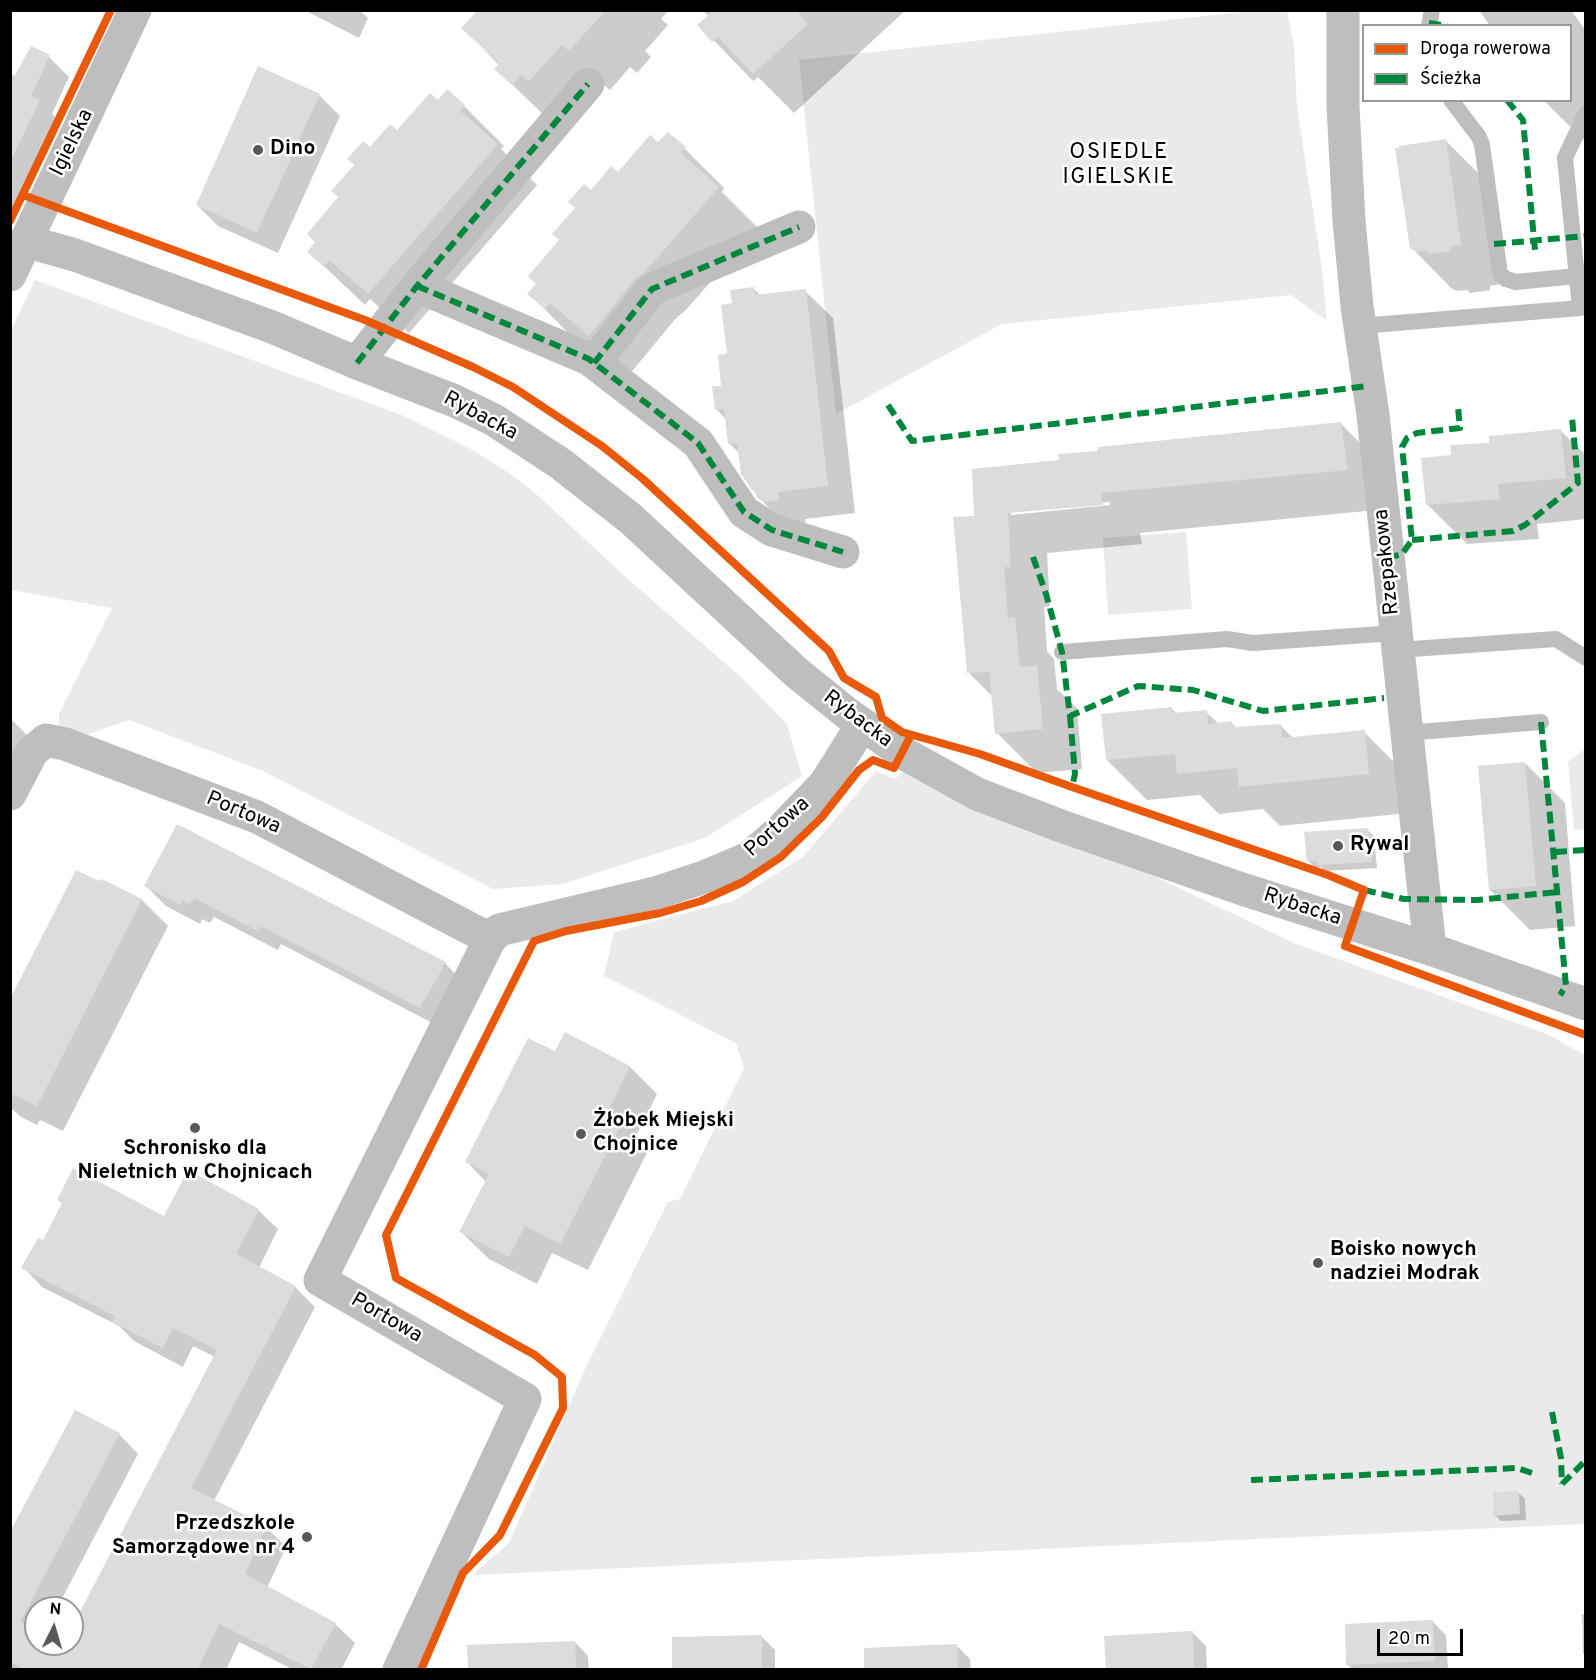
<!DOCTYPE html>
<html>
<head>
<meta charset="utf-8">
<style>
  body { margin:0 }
  #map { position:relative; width:1596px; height:1680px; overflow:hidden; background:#fff; font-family:Overpass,sans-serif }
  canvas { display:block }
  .frame { position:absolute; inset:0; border:12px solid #000; pointer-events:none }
  .legend { position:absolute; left:1362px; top:24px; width:210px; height:78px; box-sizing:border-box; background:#fff; border:2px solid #999; margin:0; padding:8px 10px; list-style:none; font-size:18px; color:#000 }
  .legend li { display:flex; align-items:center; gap:12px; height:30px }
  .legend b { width:30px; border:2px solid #999 }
  .north { position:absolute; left:24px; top:1596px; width:60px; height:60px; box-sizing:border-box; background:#fff; border:2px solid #999; border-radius:50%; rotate:5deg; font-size:16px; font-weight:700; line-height:24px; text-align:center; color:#000 }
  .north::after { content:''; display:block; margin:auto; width:21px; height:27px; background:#595959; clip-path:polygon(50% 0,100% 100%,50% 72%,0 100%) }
  .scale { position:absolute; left:1377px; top:1629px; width:86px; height:27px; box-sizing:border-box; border:3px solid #000; border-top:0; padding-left:8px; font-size:18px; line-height:21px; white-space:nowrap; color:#000; -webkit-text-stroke:4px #fff; paint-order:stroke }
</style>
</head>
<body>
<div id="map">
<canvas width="1596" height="1680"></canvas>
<div class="frame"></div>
<ul class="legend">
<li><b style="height:8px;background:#e8590c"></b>Droga rowerowa</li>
<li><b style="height:8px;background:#00873e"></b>Ścieżka</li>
</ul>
<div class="north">N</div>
<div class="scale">20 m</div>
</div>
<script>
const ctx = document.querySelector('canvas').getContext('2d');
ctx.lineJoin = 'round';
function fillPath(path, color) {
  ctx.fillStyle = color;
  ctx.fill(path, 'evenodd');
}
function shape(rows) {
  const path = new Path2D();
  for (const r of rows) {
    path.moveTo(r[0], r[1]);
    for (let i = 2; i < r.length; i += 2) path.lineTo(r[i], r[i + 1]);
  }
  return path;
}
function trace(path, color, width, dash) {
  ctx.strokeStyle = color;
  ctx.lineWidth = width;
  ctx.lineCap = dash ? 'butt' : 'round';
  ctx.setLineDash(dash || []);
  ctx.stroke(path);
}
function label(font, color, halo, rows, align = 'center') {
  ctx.font = font + ' Overpass,sans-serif';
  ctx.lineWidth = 5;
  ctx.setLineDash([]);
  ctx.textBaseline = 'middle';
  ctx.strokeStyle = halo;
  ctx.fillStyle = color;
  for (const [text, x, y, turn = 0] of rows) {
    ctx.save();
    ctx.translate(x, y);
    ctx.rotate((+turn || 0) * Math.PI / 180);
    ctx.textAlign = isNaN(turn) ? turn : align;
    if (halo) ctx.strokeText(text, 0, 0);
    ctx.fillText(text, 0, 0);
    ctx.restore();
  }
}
fillPath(shape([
  [1260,10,1287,11,1294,46,1297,107,1322,269,1327,321,1291,295,1002,324,836,414,799,60],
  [35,280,404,416,469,448,509,473,535,493,629,580,742,678,787,724,802,776,705,838,562,884,493,889,263,771,129,720,83,736,59,727,59,714,112,608,11,590,10,333],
  [1186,532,1192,609,1108,615,1103,538],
  [1585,749,1585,829,1574,830,1568,762],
  [907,768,992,816,1152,875,1296,944,1547,1034,1585,1055,1585,1524,472,1575,509,1543,585,1369,668,1202,680,1199,744,1068,736,1043,604,976,614,932,733,901,803,857,876,771,895,779]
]), '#eaeaea');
fillPath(shape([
  [304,10,359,10,368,18,359,38],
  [480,10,669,10,661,19,668,25,645,51,651,57,637,73,630,67,610,90,603,84,552,123,496,69,499,65,463,28],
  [703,10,906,10,794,113,758,77,753,81,699,25,709,17],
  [1479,10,1571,10,1586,31,1586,142,1543,100,1570,100,1570,26,1490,26],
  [49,57,69,77,52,114,59,121,10,224,10,74,16,77],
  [319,95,340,116,278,253,218,226,197,205],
  [438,102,464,106,504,146,501,149,537,185,409,333,370,299,365,305,309,252,317,242,340,198,370,149,397,132],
  [1445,140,1485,180,1500,284,1490,286,1490,290,1470,293,1467,290,1457,291,1451,288,1412,248],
  [659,144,685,149,724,188,722,192,758,228,685,311,677,317,629,375,569,334,530,294,538,285,561,240,591,192],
  [754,289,761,296,805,291,833,318,855,513,805,519,806,527,787,526,759,498,753,489,740,454,729,443,727,420,717,410,728,355,734,305],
  [1341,424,1381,464,1387,509,1140,533,1142,544,1047,553,1050,606,1044,607,1047,651,1054,659,1057,689,1077,708,1082,769,1037,773,997,733,993,697,968,672,976,517,1061,462],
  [1110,502,1110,505,1011,515,1011,512],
  [1561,431,1586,455,1586,519,1537,524,1539,539,1467,544,1427,504,1453,457,1491,445],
  [1171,708,1177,714,1206,712,1219,724,1232,723,1237,729,1280,725,1294,739,1364,732,1404,772,1408,813,1280,826,1263,809,1219,814,1200,795,1147,800,1107,760],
  [10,718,37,745,10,796],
  [1525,763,1565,803,1575,926,1530,930,1490,890],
  [177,826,445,963,464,983,440,1027,281,944,278,950,214,917,210,923,202,919,200,924,166,906,146,886],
  [1367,830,1374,836,1377,868,1325,871,1321,867,1315,867,1308,861],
  [102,881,142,900,168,926,63,1131,40,1120,37,1125,21,1117,10,1107,10,1002],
  [556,1053,630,1067,657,1094,636,1136,649,1149,588,1270,552,1253,537,1284,489,1259,461,1232,486,1182,467,1162],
  [59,1200,165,1218,258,1210,278,1229,259,1268,295,1287,315,1307,214,1501,266,1527,286,1547,267,1588,335,1624,355,1643,341,1670,294,1670,239,1642,226,1670,10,1670,10,1534,119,1434,138,1454,57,1608,36,1608,36,1644,72,1644,72,1630,215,1357,193,1346,183,1367,134,1341,119,1326,42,1287,23,1267,44,1242,63,1204],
  [1519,1493,1525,1499,1526,1520,1501,1521,1495,1515],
  [1582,1614,1586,1614,1586,1656,1583,1653],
  [1432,1621,1446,1635,1448,1670,1353,1670,1347,1664],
  [1192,1632,1206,1646,1207,1670,1107,1670],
  [761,1636,775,1650,775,1670,674,1670],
  [575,1642,588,1656,589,1670,469,1670],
  [956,1645,970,1659,971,1670,866,1670]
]), '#0003');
fillPath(shape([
  [478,10,606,10,569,51,562,45,529,81,521,75,512,85,494,69,499,63,461,28],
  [714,10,796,10,808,24,753,74,718,37,712,42,697,25],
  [31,46,50,55,31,96,40,100,10,162,10,84],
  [258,66,320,94,257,233,196,205],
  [447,89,465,105,460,111,498,144,368,294,329,260,324,267,307,252,315,242,307,234,338,197,331,191,354,165,347,159,363,141,370,147,390,124,397,130,430,93,438,100],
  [668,132,686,147,681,153,719,187,645,272,637,277,589,336,550,303,545,309,527,294,536,284,528,276,559,240,552,234,575,208,568,202,584,184,591,190,611,166,618,172,650,135,658,142],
  [1446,139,1461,245,1450,246,1451,251,1429,254,1428,250,1415,252,1415,248,1410,249,1395,148,1399,148,1399,146],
  [754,287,755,295,806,289,828,486,778,492,779,500,763,502,757,498,755,489,752,490,741,474,737,443,728,444,724,409,715,410,712,386,721,386,718,355,727,354,721,305,732,303,730,290],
  [1341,422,1348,470,1101,493,1103,505,1008,513,1011,567,1004,567,1008,618,1015,617,1020,667,1037,666,1043,729,995,734,989,672,967,673,953,517,974,516,972,469,1059,460,1058,454,1098,451,1098,447],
  [1561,429,1566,478,1498,484,1500,499,1426,505,1421,458,1451,455,1450,445,1489,443,1489,436],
  [1172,707,1172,713,1207,710,1208,724,1232,721,1233,727,1281,724,1282,738,1365,730,1369,774,1239,787,1237,768,1177,774,1175,754,1106,760,1101,714],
  [1525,762,1536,886,1489,890,1478,766],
  [177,824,446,962,420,1008,260,926,258,931,194,898,190,904,182,900,180,905,144,886],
  [1368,828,1372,862,1317,865,1317,861,1307,861,1304,832],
  [76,870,99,881,102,879,142,899,37,1106,10,1093,10,999],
  [565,1032,630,1066,607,1113,623,1121,560,1244,525,1226,509,1257,459,1232,489,1174,465,1162,528,1038,555,1051],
  [73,1168,164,1216,188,1170,259,1209,236,1254,296,1286,191,1488,267,1526,245,1574,336,1623,311,1669,219,1624,197,1670,26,1670,10,1662,10,1532,75,1410,120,1433,20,1622,36,1630,36,1644,72,1644,72,1627,217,1350,173,1328,163,1348,112,1322,115,1316,21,1268,38,1238,43,1240,62,1203,57,1200],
  [1519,1491,1520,1514,1493,1516,1493,1492],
  [1433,1620,1435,1661,1346,1665,1345,1624],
  [1193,1631,1194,1670,1106,1670,1104,1636],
  [762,1635,762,1670,672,1670,672,1637],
  [575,1641,576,1670,468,1670,467,1645],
  [957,1644,958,1670,864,1670,864,1648]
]), '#dcdcdc');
trace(shape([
  [1429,26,1432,10],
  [1451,100,1479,137,1482,145,1500,274,1506,279,1516,282,1586,275],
  [1360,326,1580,308,1565,158,1586,113],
  [1397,650,1556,639,1586,658],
  [1062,652,1227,639,1253,643,1395,633],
  [1406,733,1541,722]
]), '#bebebe', 16);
trace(shape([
  [1343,10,1343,106,1349,221,1357,306,1373,415,1430,949,1586,1004],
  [25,241,75,255,272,327,357,363,455,401,494,420,561,464,631,519,797,673,848,714,903,753,977,794,1061,826,1242,889,1430,949],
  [417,286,589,359,698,443,744,512,772,530,843,552],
  [357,363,417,286,588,84],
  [594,363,652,289,799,227],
  [10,794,32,752,46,740,65,744,257,817,490,939],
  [399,1670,525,1399,320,1280,490,939,499,930,659,892,704,877,749,858,781,830,825,784,862,725]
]), '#bebebe', 33);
trace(shape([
  [10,275,135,10]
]), '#bebebe', 33);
trace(shape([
  [1429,23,1447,26],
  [1507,100,1523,120,1535,250],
  [1494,244,1586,236],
  [417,286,589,359,698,443,744,512,772,530,843,552],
  [357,363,417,286,588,84],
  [594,363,652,289,799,227],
  [888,405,912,441,1368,386],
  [1412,540,1513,531,1525,525,1578,483,1572,417],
  [1033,557,1046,594,1062,652,1070,716,1138,686,1193,690,1263,711,1384,698],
  [1387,558,1402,554,1412,540,1402,447,1407,438,1417,433,1460,428,1458,407],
  [1070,716,1075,774,1072,787],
  [1541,722,1566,986,1560,995],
  [1555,852,1586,850],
  [1364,890,1404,899,1477,900,1558,892],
  [1552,1412,1561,1458,1562,1484],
  [1251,1480,1517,1468,1532,1473],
  [1562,1484,1586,1460],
  [1584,1493,1586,1493]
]), '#00873e', 6, [12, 6]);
trace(shape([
  [23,195,365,320,473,367,513,387,602,446,643,479,829,651,844,678,876,697,882,718,902,732,980,754,1072,787,1328,875,1364,890,1345,946,1586,1035],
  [10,221,111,10],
  [421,1670,463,1573,500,1535,563,1408,562,1377,535,1355,396,1278,386,1235,534,941,566,931,660,913,701,901,743,882,781,857,822,817,859,770,873,760,894,768,911,735]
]), '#e8590c', 8);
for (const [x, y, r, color] of [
  [258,150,6,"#595959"],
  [1338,846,6,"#595959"],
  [195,1128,6,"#595959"],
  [581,1134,6,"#595959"],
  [1318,1263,6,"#595959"],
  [307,1537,6,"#595959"]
]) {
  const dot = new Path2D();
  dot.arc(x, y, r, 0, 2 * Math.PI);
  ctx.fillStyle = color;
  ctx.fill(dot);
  trace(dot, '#fff', 2);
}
label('21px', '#000', '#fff', [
  ["Igielska",73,143,-64],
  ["Rybacka",480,417,28],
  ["Rzepakowa",1388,562,-96],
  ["Rybacka",857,720,37],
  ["Portowa",243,814,23],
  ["Portowa",778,828,-42],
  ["Rybacka",1302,908,18],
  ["Portowa",386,1319,30]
]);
label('bold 21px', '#000', '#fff', [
  ["Dino",270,150],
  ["Rywal",1350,846],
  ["Żłobek Miejski",593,1122],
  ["Chojnice",593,1146],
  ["Schronisko dla",195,1150,"center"],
  ["Nieletnich w Chojnicach",195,1174,"center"],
  ["Boisko nowych",1330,1251],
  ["nadziei Modrak",1330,1275],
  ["Przedszkole",295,1525,"right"],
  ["Samorządowe nr 4",295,1549,"right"]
], 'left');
ctx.letterSpacing = '1.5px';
label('22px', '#000', '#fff', [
  ["OSIEDLE",1119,154],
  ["IGIELSKIE",1119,179]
]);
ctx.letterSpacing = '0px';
</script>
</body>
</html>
